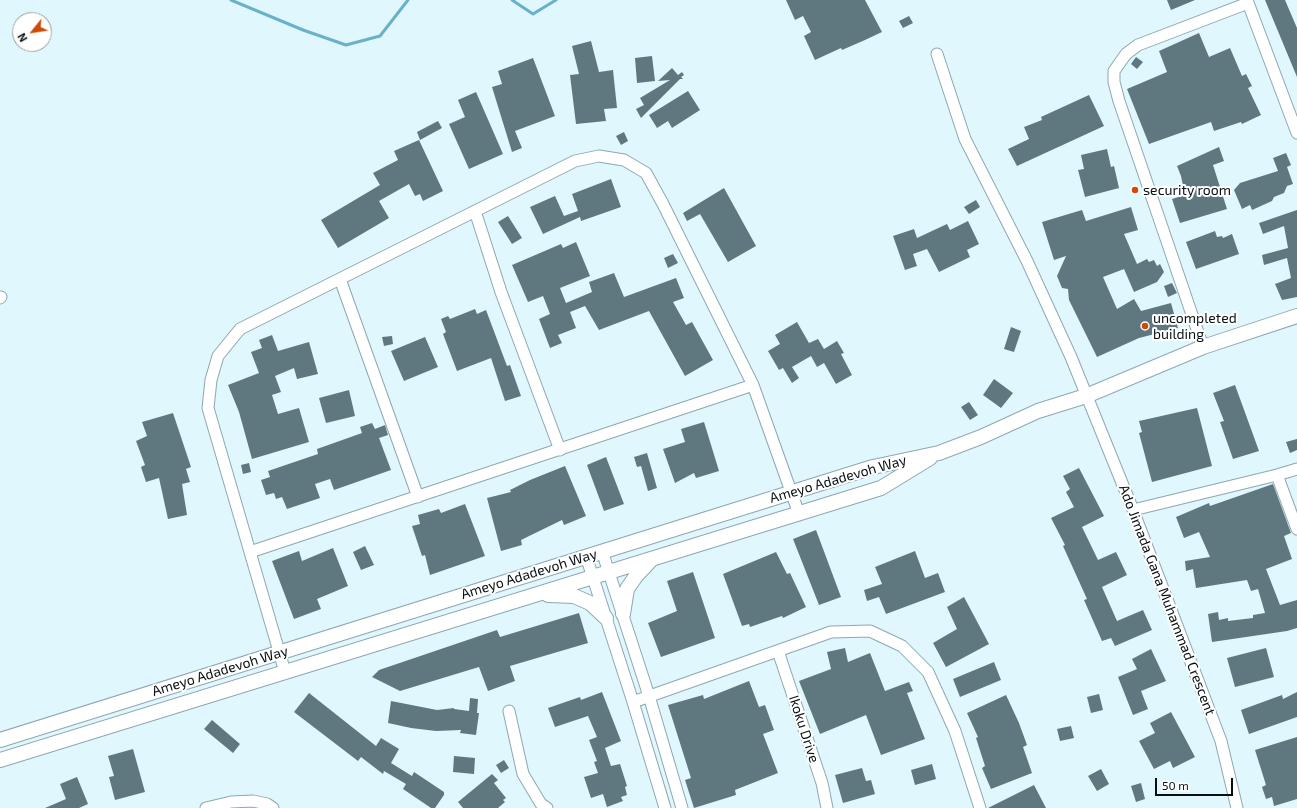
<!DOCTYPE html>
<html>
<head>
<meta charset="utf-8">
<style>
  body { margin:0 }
  #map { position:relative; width:1297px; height:808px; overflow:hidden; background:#e1f7fe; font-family:"Exo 2",sans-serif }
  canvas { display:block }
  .north { position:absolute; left:12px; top:12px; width:40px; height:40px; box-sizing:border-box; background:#fff; border:1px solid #9b9fa0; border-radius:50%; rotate:240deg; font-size:11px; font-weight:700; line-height:16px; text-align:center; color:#060f12 }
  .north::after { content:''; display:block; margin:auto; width:14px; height:18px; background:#cf4a09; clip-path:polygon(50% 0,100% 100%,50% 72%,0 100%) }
  .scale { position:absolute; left:1155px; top:778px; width:78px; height:18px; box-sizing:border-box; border:2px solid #060f12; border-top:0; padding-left:5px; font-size:12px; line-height:14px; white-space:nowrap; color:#060f12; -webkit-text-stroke:3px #fff; paint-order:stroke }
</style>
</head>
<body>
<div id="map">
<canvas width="1297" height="808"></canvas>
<div class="north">N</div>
<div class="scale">50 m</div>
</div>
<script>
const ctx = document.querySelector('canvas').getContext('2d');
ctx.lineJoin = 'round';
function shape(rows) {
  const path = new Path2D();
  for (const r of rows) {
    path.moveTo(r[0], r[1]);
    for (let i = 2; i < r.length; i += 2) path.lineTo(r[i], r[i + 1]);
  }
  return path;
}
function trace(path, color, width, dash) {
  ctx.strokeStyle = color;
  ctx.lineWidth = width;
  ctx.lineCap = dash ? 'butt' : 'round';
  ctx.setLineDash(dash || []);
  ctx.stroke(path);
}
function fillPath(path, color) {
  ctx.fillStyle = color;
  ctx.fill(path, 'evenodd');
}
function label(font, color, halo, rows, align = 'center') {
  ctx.font = font + ' "Exo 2",sans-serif';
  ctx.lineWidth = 4;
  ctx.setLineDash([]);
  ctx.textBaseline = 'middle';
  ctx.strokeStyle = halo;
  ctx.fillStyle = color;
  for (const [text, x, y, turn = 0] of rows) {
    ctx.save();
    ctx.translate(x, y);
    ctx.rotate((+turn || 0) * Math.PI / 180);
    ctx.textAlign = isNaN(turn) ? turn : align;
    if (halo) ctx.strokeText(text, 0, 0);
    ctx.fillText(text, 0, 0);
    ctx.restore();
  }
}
trace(shape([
  [231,0,303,30,346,45,380,36,408,0],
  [512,0,533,14,556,0]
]), '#68b1c8', 3);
fillPath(shape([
  [786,0,865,0,882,32,865,40,842,50,841,48,815,60,804,36,811,32,803,16,795,20],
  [1167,0,1195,0,1171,10],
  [1265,0,1285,0,1297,28,1297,77],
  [909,16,913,23,903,28,899,21],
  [1199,33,1209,57,1230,48,1242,76,1246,74,1252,86,1248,88,1261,115,1242,124,1241,122,1214,131,1211,122,1149,144,1127,89,1167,72,1159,51],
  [591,41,599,72,613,70,617,108,604,109,606,121,576,124,570,75,579,74,572,46],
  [652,56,655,81,637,83,635,58],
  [1136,57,1143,62,1137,69,1131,64],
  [533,58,555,116,515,131,522,148,512,152,492,87,502,84,498,71],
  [672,68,678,75,682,72,684,75,681,77,683,79,680,79,641,118,636,109,644,105,640,98,670,80,658,81],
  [688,91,700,110,672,128,668,121,657,128,649,115],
  [476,92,503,154,469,169,449,124,465,117,458,100],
  [1089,95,1104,126,1017,166,1008,149,1029,139,1024,127,1042,120,1041,117],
  [438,121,442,128,420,140,417,132],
  [624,132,628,141,621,145,616,136],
  [419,140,443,191,423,201,420,194,415,196,409,184,379,201,389,218,338,248,321,220,380,185,373,173,398,160,394,151],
  [1219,147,1224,161,1213,165,1227,209,1180,223,1172,199,1185,195,1181,176,1177,166],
  [1107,149,1111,167,1114,166,1119,188,1085,197,1078,170,1084,169,1081,155],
  [1286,153,1291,165,1287,167,1293,184,1287,186,1284,193,1274,197,1272,201,1252,210,1250,205,1242,209,1234,190,1240,183,1278,171,1273,158],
  [611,179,621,207,581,221,580,217,543,234,530,207,555,196,564,216,578,211,572,194],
  [724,188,756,246,728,262,700,214,687,221,683,213],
  [976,200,980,207,969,214,964,207],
  [1131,207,1138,230,1124,234,1137,264,1147,259,1149,262,1154,260,1157,266,1160,264,1164,272,1157,282,1134,292,1124,269,1103,277,1117,309,1134,299,1141,311,1171,303,1178,328,1139,338,1097,357,1069,300,1068,289,1062,288,1057,276,1066,256,1054,260,1042,222,1082,210,1086,221],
  [1297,210,1297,297,1282,300,1275,284,1291,278,1287,258,1264,265,1262,255,1288,248,1284,226,1263,234,1259,223],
  [508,216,522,238,512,244,498,222],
  [968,221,979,244,967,250,970,257,939,272,927,249,913,254,917,266,905,270,893,236,914,229,917,238,947,224,950,230],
  [1215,231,1217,237,1222,236,1223,238,1232,234,1239,254,1196,269,1186,242],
  [576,242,590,276,560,288,566,303,592,292,589,282,614,273,624,297,676,278,684,298,673,302,686,325,692,322,713,360,685,376,649,311,599,330,585,306,570,312,576,328,558,335,562,343,550,348,539,319,550,314,543,296,528,302,512,265,561,244,563,248],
  [673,254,678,263,668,268,664,258],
  [1172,283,1177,293,1168,297,1164,286],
  [475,309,477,314,486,310,507,366,510,365,521,396,505,401,491,358,457,371,443,334,446,332,441,319,448,316,450,319],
  [797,322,809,343,818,339,824,349,837,341,844,353,841,354,852,375,836,384,824,363,817,367,811,356,792,367,799,378,792,383,783,368,779,370,768,351,780,344,775,335],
  [1011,327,1021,331,1014,352,1004,349],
  [272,335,278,351,309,342,318,374,297,379,294,368,275,376,281,392,272,395,278,414,299,408,309,442,252,459,239,412,228,385,259,373,251,352,262,348,259,340],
  [392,336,393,344,384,346,382,337],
  [425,337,438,367,404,381,391,351],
  [994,379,1013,393,1001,408,983,395],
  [1235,385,1259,451,1233,459,1220,422,1224,421,1213,393],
  [349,390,355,416,326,423,319,398],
  [969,402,978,415,970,420,961,407],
  [1197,408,1212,466,1152,482,1139,433,1142,432,1139,421],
  [173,413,191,467,186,469,190,482,182,484,187,515,168,519,159,478,146,482,141,467,145,465,136,441,147,436,142,422],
  [704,422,719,471,696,478,694,473,675,483,663,449,685,442,681,429],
  [372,423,375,429,385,425,388,435,379,438,391,470,334,490,330,479,315,484,320,498,287,509,282,497,276,499,274,493,266,495,261,480,270,477,268,471,318,454,317,449,362,433,360,427],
  [1297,439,1297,450,1290,453,1286,442],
  [647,453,657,488,648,491,641,466,637,467,634,457],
  [606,457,624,504,604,511,587,465],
  [249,463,251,472,243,474,241,465],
  [565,466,586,516,564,525,562,520,521,540,522,545,501,551,487,498,511,492,510,490,530,480],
  [1079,468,1104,516,1082,527,1098,560,1116,552,1127,575,1102,587,1117,621,1143,610,1152,630,1115,646,1111,638,1102,641,1084,600,1087,599,1063,546,1065,545,1051,518,1074,507,1066,492,1070,489,1063,476],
  [1273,484,1291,533,1284,536,1292,559,1266,569,1280,605,1297,600,1297,628,1287,631,1212,642,1208,614,1218,612,1219,620,1228,618,1228,621,1253,618,1253,615,1265,613,1258,589,1251,591,1247,580,1196,588,1193,569,1186,571,1185,561,1210,557,1199,532,1184,538,1176,517,1209,503,1210,506],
  [465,504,485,556,430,575,425,555,422,556,412,526,420,524,418,515,439,509,441,513],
  [816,530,841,597,819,605,793,539],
  [365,546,374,565,361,570,353,552],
  [333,548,348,586,317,599,321,609,294,619,272,561,299,551,302,561],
  [915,551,925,578,938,573,945,592,886,614,879,597,867,601,864,590,882,584,875,567],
  [776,552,787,574,790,573,806,607,783,618,782,616,750,627,749,624,742,626,723,574],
  [693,572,715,638,661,657,648,623,677,611,667,581],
  [964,597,989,644,946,667,933,643,957,629,947,607],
  [579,613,588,643,510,666,515,681,488,691,479,667,400,691,372,677,379,670,497,630,500,637],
  [845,648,848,662,870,653,885,691,909,682,913,691,907,693,925,739,881,755,866,715,820,734,799,681,831,669,827,652],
  [1266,648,1274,677,1235,687,1227,658],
  [1151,649,1166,681,1141,691,1148,709,1133,715,1118,677,1137,669,1132,659],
  [994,662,1001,680,960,697,953,679],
  [749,681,759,707,765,705,774,730,763,734,778,773,735,790,736,795,694,808,685,780,691,778,668,705,703,695,704,699],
  [602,692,621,741,605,748,611,766,620,764,627,786,625,787,627,795,621,797,623,801,607,807,603,794,591,798,584,777,598,773,594,762,597,761,589,740,597,737,588,716,555,727,548,708,580,697,581,700],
  [1297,692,1297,717,1249,734,1241,710,1282,695,1283,699],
  [309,693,376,746,381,738,399,749,391,763,412,776,414,772,444,792,444,795,435,808,431,808,403,789,406,784,384,771,383,774,361,757,358,761,294,712],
  [1099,694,1103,710,1091,713,1087,697],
  [1006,695,1019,723,1027,745,1023,747,1032,773,991,789,982,768,985,766,976,738,978,737,967,713],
  [470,698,478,699,477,713,479,713,476,735,460,733,461,730,436,731,411,728,388,723,391,701,437,710,454,708,454,709,469,711],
  [1171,712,1195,757,1173,768,1170,761,1154,769,1139,741,1155,733,1150,723],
  [212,720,240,744,233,753,204,729],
  [1071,726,1074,738,1060,741,1057,729],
  [1297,737,1297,799,1274,806,1272,797,1266,799,1262,787,1266,785,1255,750],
  [133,749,145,792,115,800,109,777,114,776,108,756],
  [454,756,475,758,474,774,453,772],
  [504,760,509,768,501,773,496,765],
  [932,764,936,779,915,785,911,770],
  [862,768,866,781,871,780,875,794,843,803,835,775],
  [1101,769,1109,784,1097,791,1088,776],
  [492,774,498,780,494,783,506,798,503,800,505,802,498,808,463,808,458,802],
  [77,777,88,804,79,808,45,808,66,799,60,784],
  [1141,783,1145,799,1136,802,1131,786],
  [1034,785,1046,808,988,808]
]), '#5f7880');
const minor = shape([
  [1247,0,1297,133],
  [937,54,965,139,1027,261,1071,357,1133,510,1221,741,1237,808],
  [475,211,501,292,560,450],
  [340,279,418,497],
  [0,298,1,297],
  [1203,347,1119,101,1114,82,1114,71,1126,54,1138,45,1248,3],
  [1277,475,1297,469],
  [1133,510,1277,475,1297,529],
  [602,551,649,696,682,808],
  [250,552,753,385],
  [586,556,633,702,665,808],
  [778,651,822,783,827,808],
  [285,672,208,408,211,380,218,356,240,329,575,161,599,156,624,160,646,173,663,204,753,385,799,514],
  [633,702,831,632,870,631,902,646,928,672,955,731,980,808],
  [509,711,523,774,541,804,547,808],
  [206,808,231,802,253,801,267,804,273,808]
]);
const tertiary = shape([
  [548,595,574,596,590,603,606,618],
  [623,614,627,589,636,576,651,560],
  [0,740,873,467,939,453,981,437,1038,411,1086,396,1203,347,1297,316],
  [0,760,881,488,930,458]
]);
trace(minor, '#8ea7b0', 13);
trace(tertiary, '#8ea7b0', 16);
trace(minor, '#fff', 11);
trace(tertiary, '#fff', 14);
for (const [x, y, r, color] of [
  [1135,190,4,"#cf4a09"],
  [1145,326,4,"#cf4a09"]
]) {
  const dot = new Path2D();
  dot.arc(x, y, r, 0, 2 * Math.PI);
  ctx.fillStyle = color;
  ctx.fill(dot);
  trace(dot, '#fff', 1.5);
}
label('14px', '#060f12', '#fff', [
  ["security room",1143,190],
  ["uncompleted",1153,318],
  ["building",1153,334]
], 'left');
label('14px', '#060f12', '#fff', [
  ["Ameyo Adadevoh Way",838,479,-16],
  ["Ameyo Adadevoh Way",529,574,-17],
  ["Ado Jimada Gana Muhammad Crescent",1167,600,69],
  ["Ameyo Adadevoh Way",220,671,-17],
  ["Ikoku Drive",804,729,72]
]);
</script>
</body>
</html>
